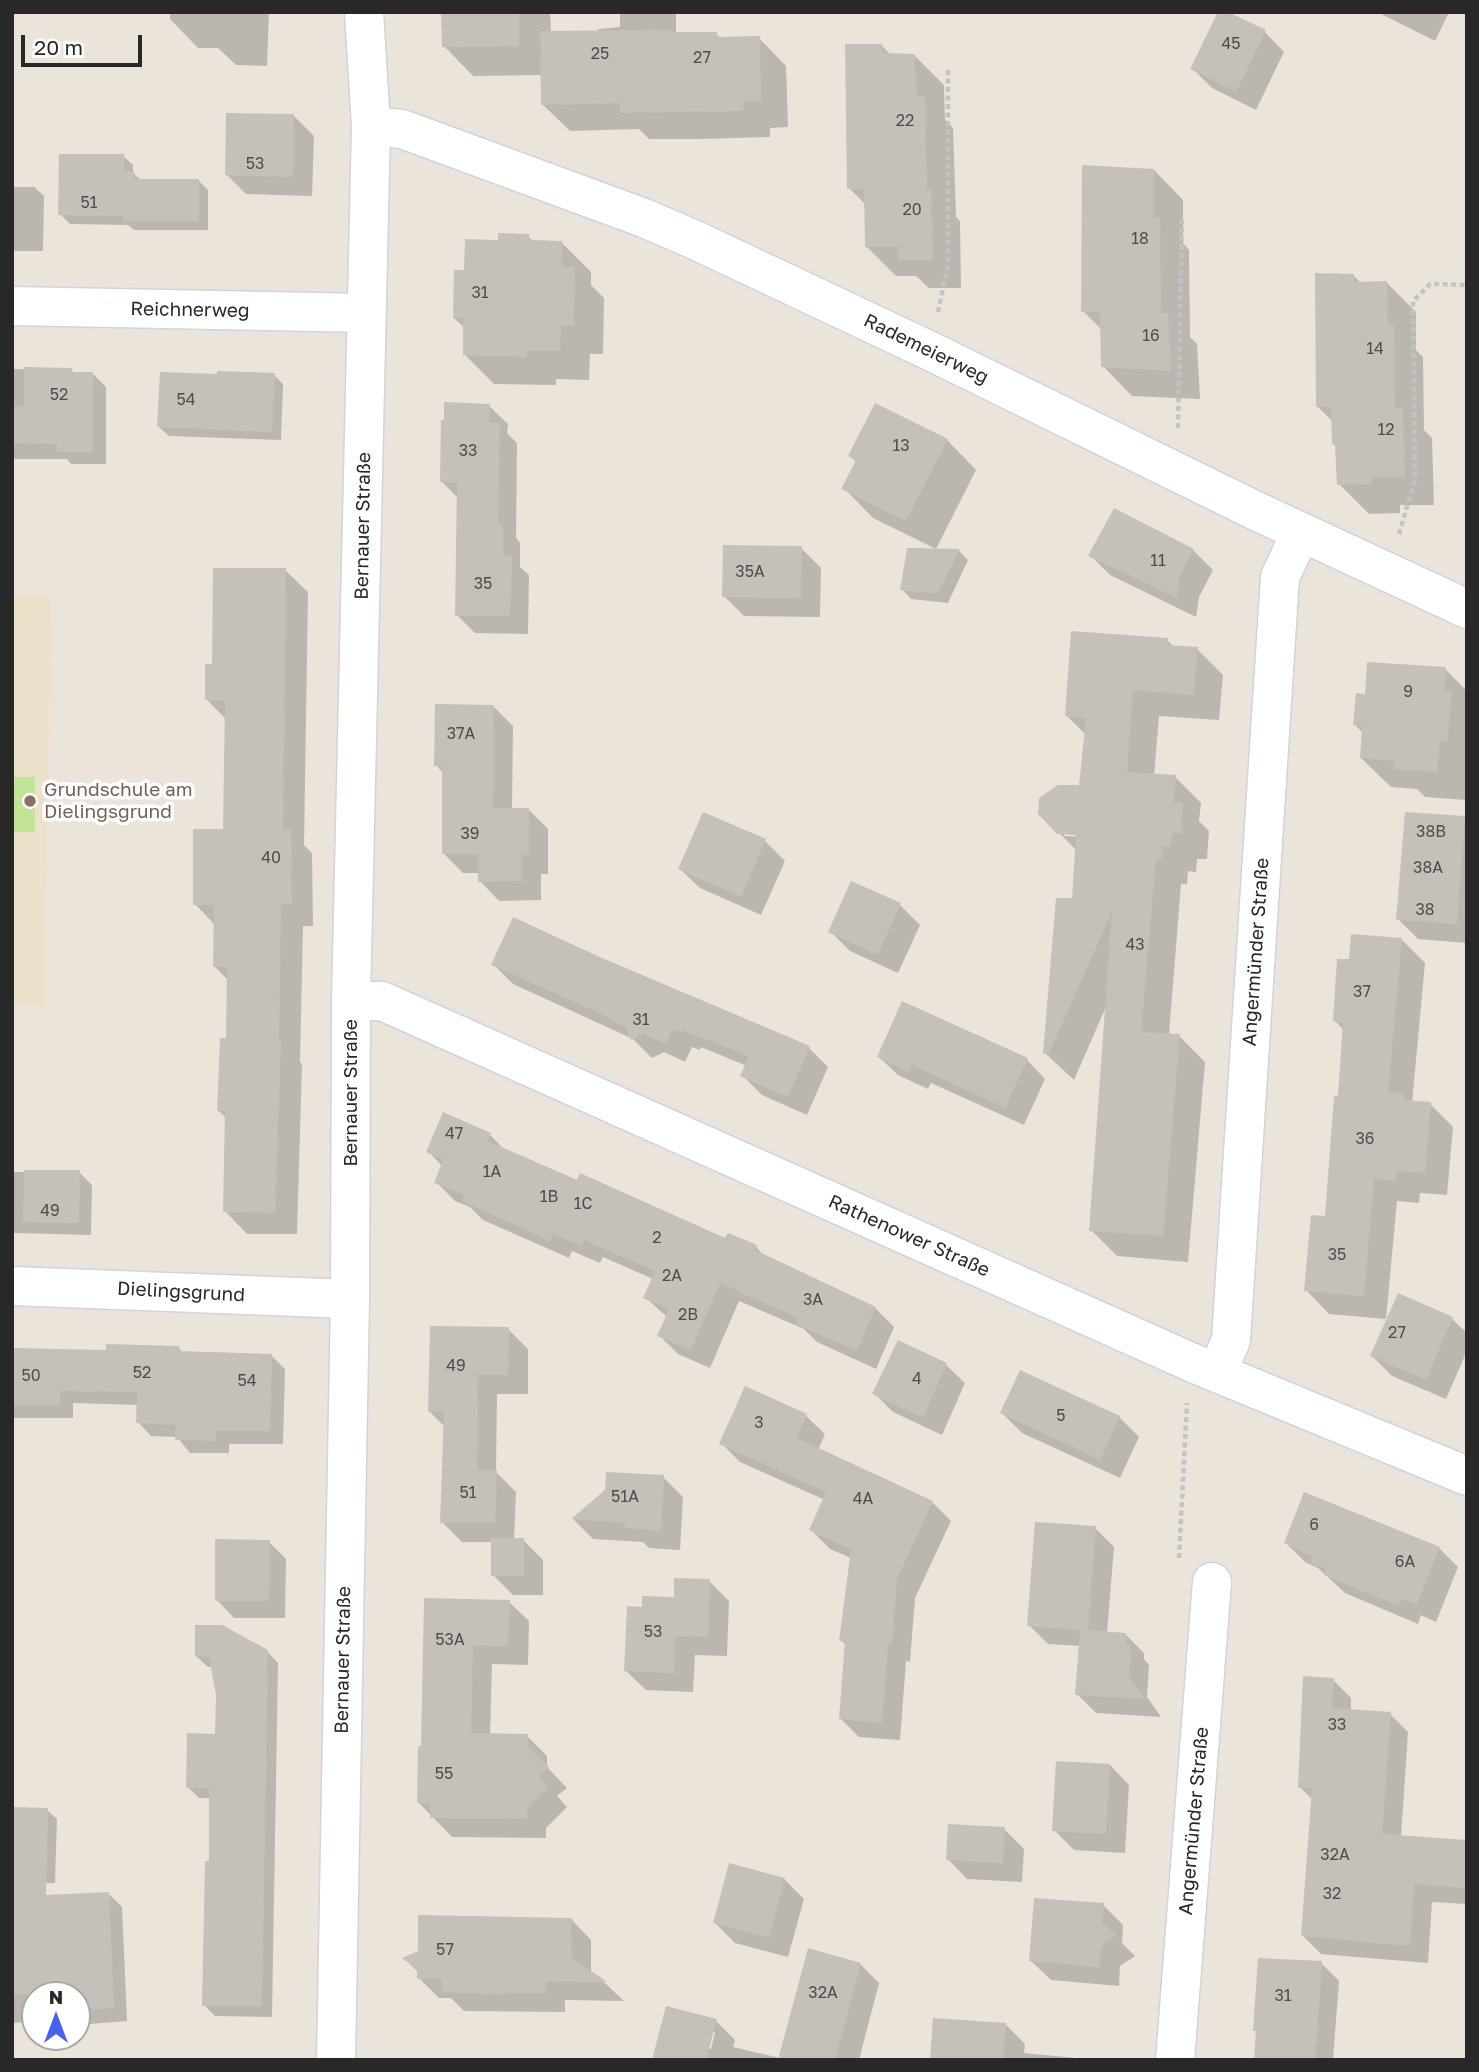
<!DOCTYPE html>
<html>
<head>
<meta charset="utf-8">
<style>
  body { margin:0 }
  #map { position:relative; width:1479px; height:2072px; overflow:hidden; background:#eae4db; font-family:"Golos Text",sans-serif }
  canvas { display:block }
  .frame { position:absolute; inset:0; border:14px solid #282828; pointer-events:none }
  .north { position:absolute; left:21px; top:1981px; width:70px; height:70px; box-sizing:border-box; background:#fff; border:2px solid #a9a9a9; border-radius:50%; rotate:0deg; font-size:19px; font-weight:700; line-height:28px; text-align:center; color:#282828 }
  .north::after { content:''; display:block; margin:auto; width:24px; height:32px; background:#4561ed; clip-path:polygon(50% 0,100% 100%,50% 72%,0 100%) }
  .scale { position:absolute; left:21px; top:35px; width:121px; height:32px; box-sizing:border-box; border:4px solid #282828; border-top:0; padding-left:9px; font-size:21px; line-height:24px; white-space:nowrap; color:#282828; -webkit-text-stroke:5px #fff; paint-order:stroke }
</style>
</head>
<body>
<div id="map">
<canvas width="1479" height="2072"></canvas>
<div class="frame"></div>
<div class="north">N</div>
<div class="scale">20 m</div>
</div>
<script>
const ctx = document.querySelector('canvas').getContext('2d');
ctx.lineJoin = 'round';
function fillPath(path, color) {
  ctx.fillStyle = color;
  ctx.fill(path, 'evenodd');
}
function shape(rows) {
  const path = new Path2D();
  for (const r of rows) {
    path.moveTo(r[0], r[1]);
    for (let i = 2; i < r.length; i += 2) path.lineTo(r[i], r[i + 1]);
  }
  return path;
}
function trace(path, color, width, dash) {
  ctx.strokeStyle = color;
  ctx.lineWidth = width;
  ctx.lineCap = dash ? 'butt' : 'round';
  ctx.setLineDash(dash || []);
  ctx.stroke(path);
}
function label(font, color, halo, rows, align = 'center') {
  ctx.font = font + ' "Golos Text",sans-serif';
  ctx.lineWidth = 7;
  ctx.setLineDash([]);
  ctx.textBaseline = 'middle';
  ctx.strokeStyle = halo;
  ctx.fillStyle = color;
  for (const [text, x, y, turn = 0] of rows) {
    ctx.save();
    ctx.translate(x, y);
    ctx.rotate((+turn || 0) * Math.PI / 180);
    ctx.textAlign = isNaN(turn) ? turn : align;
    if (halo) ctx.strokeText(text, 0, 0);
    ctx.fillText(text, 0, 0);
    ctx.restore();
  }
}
fillPath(shape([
  [12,597,51,597,45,1006,12,1006]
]), '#ebe1cb');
fillPath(shape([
  [12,777,35,777,35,832,12,832]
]), '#c2e497');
fillPath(shape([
  [170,12,269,12,267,66,236,65,218,48,198,48,170,19],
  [443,12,550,12,551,33,599,32,598,29,620,27,620,12,676,12,676,33,716,34,721,39,759,38,786,66,788,127,770,128,770,137,700,139,649,139,639,129,570,131,542,104,542,75,473,76,444,46],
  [1377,12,1449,12,1435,41],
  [1265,32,1284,52,1256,110,1212,88,1192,68],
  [882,46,891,55,915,56,944,85,945,119,953,128,956,217,960,221,961,288,929,288,916,276,896,276,866,246,866,205,849,188],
  [294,116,314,136,312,196,246,194,227,175],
  [123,156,133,165,133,173,141,180,198,180,208,190,208,230,134,230,128,225,70,224,60,214],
  [1154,170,1183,200,1183,243,1189,250,1190,337,1197,344,1200,399,1132,396,1103,366,1102,330,1083,311],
  [12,187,34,187,44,196,43,251,12,251],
  [528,236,534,242,561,242,591,272,591,285,604,298,603,354,590,354,589,380,556,379,556,385,494,384,465,355,465,328,454,318,466,272,500,242],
  [1353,275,1361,283,1387,283,1416,312,1416,350,1423,357,1424,430,1432,438,1434,505,1400,505,1400,513,1369,514,1339,484,1337,447,1333,444,1333,422,1317,406],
  [12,369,71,370,76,374,93,374,106,387,106,464,71,464,67,459,12,459],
  [274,375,283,384,281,440,169,436,159,427],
  [489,406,508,424,507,433,517,443,516,538,520,543,520,567,529,575,528,634,475,633,457,615,459,499,441,481],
  [947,440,976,470,936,549,873,518,844,488,857,463,850,456],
  [801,548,821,568,820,617,744,616,724,596],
  [1193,550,1213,570,1199,597,1196,617,1110,575,1090,555],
  [959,551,968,560,948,603,911,599,902,589],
  [285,570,308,592,304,845,312,853,313,926,303,926,300,1062,302,1064,297,1234,247,1234,225,1211,226,1118,218,1110,228,1040,229,981,215,967,215,925,195,904,225,831,227,720,207,700,213,666],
  [1167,640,1174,647,1197,649,1223,675,1219,720,1159,716,1154,776,1175,777,1201,803,1199,821,1209,831,1207,859,1197,859,1196,872,1188,871,1187,884,1181,884,1169,1035,1179,1036,1205,1062,1188,1262,1117,1256,1091,1230,1106,1007,1074,1080,1045,1053,1074,900,1077,851,1040,813,1081,787,1086,735,1066,715],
  [1064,832,1085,837,1064,836],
  [1445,669,1467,691,1466,800,1425,797,1417,789,1391,787,1361,758,1363,733,1355,725],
  [493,706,513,726,512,809,528,809,548,829,548,874,541,874,541,900,499,901,480,881,480,873,463,873,443,853,443,773,436,765],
  [1464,818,1467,820,1467,943,1418,939,1398,919],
  [765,841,785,861,761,915,700,888,680,869],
  [900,905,920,925,898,973,850,951,830,931],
  [1402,940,1425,963,1412,1103,1430,1104,1453,1127,1447,1195,1420,1193,1419,1203,1397,1201,1386,1319,1329,1314,1306,1290,1327,1218,1344,1030,1335,1021,1351,961],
  [601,960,809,1048,828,1067,807,1115,762,1095,743,1076,747,1066,701,1047,700,1050,692,1047,685,1062,664,1052,652,1058,633,1039,513,984,494,965],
  [879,1057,1027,1060,1045,1079,1024,1125,931,1083,928,1089,898,1075],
  [444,1115,490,1135,506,1151,578,1182,726,1241,756,1247,766,1258,875,1308,894,1327,876,1369,817,1342,804,1329,739,1301,710,1368,678,1354,659,1335,667,1317,645,1297,653,1279,603,1257,600,1263,572,1251,569,1258,483,1220,470,1207,455,1201,436,1182,442,1166,428,1151],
  [12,1172,79,1172,92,1185,91,1235,12,1233],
  [1399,1295,1452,1319,1467,1333,1467,1351,1446,1399,1392,1376,1372,1356],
  [508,1329,528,1349,528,1394,497,1394,496,1472,516,1492,514,1540,523,1540,543,1560,543,1595,513,1595,493,1575,493,1542,462,1542,442,1522,445,1427,429,1411],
  [899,1343,946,1365,965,1383,942,1435,893,1412,875,1394],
  [178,1347,183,1353,271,1355,285,1369,283,1444,229,1444,229,1453,190,1453,177,1437,151,1436,138,1422,138,1405,73,1403,73,1418,12,1418,12,1350,108,1351],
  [746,1388,806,1416,825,1434,818,1450,932,1502,951,1521,915,1598,910,1662,906,1661,900,1740,859,1737,840,1718,847,1646,841,1640,851,1558,830,1549,811,1530,825,1500,740,1462,721,1443],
  [1002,1413,1119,1417,1139,1437,1120,1478,1022,1433],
  [663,1477,683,1497,680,1550,649,1548,643,1542,593,1539,574,1520,606,1491],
  [1095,1528,1114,1547,1107,1633,1126,1635,1144,1653,1144,1659,1149,1665,1147,1697,1161,1717,1096,1713,1077,1694,1081,1646,1048,1644,1029,1625],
  [269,1542,286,1559,285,1618,234,1618,217,1600],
  [1286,1543,1439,1548,1458,1567,1436,1622,1421,1615,1418,1624,1345,1593,1318,1568,1305,1562],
  [709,1581,729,1601,727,1656,695,1655,693,1692,646,1690,626,1671,644,1608,675,1599],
  [426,1600,509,1602,529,1621,528,1665,492,1664,490,1735,527,1736,547,1756,547,1767,567,1788,557,1796,567,1807,546,1828,546,1838,452,1837,419,1803,422,1748],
  [267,1651,278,1663,272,2017,215,2016,204,2005,211,1863,211,1798,199,1798,188,1787,217,1736,218,1694,213,1667,208,1667,196,1656],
  [1333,1680,1351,1698,1351,1711,1390,1714,1408,1732,1401,1837,1467,1841,1467,1904,1432,1902,1428,1963,1321,1954,1303,1936,1313,1800,1300,1787],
  [1110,1765,1129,1785,1125,1853,1074,1850,1054,1830],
  [47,1810,57,1819,55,1883,12,1883],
  [1004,1829,1024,1849,1022,1882,967,1879,948,1859],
  [784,1879,804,1899,788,1957,735,1943,715,1923],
  [109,1894,122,1907,127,2021,77,2025,77,1995,35,1995,35,2021,12,2023,12,1959],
  [1103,1905,1123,1925,1122,1943,1135,1956,1120,1966,1119,1986,1051,1980,1031,1961],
  [572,1920,591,1940,591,1973,606,1984,624,2001,565,2000,565,2012,464,2011,451,1998,439,1998,419,1978,419,1973,405,1959],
  [1321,1963,1339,1981,1333,2060,1255,2060],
  [860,1964,879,1983,859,2060,654,2060,716,2021,735,2040,733,2047,780,2058],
  [712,2032,715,2032,711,2049,707,2048],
  [1005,2024,1025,2044,1024,2053,1097,2060,932,2060]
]), '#0003');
fillPath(shape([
  [441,12,519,12,519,46,442,47],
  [1218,12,1228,12,1266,30,1236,92,1190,69],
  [672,30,672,32,717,32,717,37,760,36,761,101,744,101,743,111,672,112,620,113,620,103,541,105,540,31],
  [845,44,882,44,883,53,915,54,917,96,925,96,927,189,931,189,933,260,898,260,898,247,865,247,864,189,847,189],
  [226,113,294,114,293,177,225,175],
  [59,154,124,154,124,171,134,171,134,179,199,179,199,221,123,221,123,216,58,215],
  [1082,165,1154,169,1154,218,1160,218,1161,313,1168,313,1171,371,1101,367,1100,312,1081,312],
  [498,233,529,234,529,240,562,241,562,267,575,267,574,325,561,325,560,351,527,351,527,357,463,355,463,318,453,318,454,270,464,270,465,239,498,240],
  [1315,273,1354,274,1354,282,1387,281,1388,325,1394,325,1395,407,1403,407,1405,477,1372,477,1372,484,1337,485,1335,445,1332,444,1331,407,1316,407],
  [24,367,72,368,73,372,93,372,93,452,57,452,56,444,12,443,12,406,24,406],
  [217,371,275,373,272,432,157,427,160,372,217,374],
  [444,402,490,404,489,423,500,423,498,523,503,523,503,555,512,556,510,616,455,616,457,483,440,482,441,420,444,420],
  [875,403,948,439,906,521,841,489,856,460,848,456],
  [1114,508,1194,549,1180,576,1177,598,1088,556],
  [723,545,802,546,801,598,722,597],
  [907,548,960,549,938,594,900,590],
  [213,568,286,568,283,829,291,829,292,904,281,904,279,1040,281,1040,275,1213,223,1212,225,1111,217,1111,220,1038,226,1038,227,967,213,967,214,905,193,905,193,829,223,829,225,701,205,700,205,664,212,664],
  [1071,631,1168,638,1168,645,1198,647,1194,695,1133,690,1127,772,1176,775,1173,802,1183,803,1181,834,1172,833,1170,847,1163,846,1162,859,1156,859,1141,1032,1180,1034,1163,1236,1089,1231,1112,912,1048,1055,1043,1053,1056,898,1072,898,1076,835,1057,834,1038,814,1039,798,1058,785,1079,785,1086,718,1065,716],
  [1367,662,1446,667,1444,691,1452,692,1447,742,1440,741,1437,772,1393,769,1394,761,1360,758,1362,726,1353,725,1356,693,1365,694],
  [435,704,494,705,493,808,529,808,529,855,522,855,522,881,478,882,478,854,442,854,442,766,434,766],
  [703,812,766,839,741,897,678,869],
  [1405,812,1465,816,1457,924,1396,920],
  [851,881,901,903,878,955,828,932],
  [513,917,602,958,810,1046,788,1097,740,1076,749,1056,682,1030,681,1032,673,1029,666,1044,644,1034,631,1040,626,1027,605,1017,606,1016,491,965],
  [1351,934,1402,938,1388,1092,1404,1093,1404,1100,1431,1102,1425,1173,1397,1171,1396,1180,1374,1179,1364,1296,1304,1291,1311,1215,1325,1216,1334,1096,1338,1096,1343,1022,1333,1021,1337,959,1349,959],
  [902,1001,1028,1058,1005,1108,912,1065,909,1072,877,1057],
  [443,1112,491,1133,488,1141,577,1180,580,1173,725,1238,728,1233,743,1239,757,1245,755,1250,876,1307,857,1351,796,1324,798,1318,720,1283,691,1350,657,1336,669,1309,643,1298,655,1271,584,1240,581,1246,553,1234,550,1241,462,1201,465,1195,434,1183,443,1160,426,1152],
  [24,1170,80,1170,79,1223,23,1222],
  [1398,1293,1453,1317,1426,1380,1370,1356],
  [430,1326,509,1327,508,1375,478,1375,477,1470,497,1470,495,1523,440,1523,444,1412,428,1412],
  [898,1340,947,1363,923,1418,872,1394],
  [106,1344,179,1346,178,1351,272,1354,270,1431,216,1431,216,1441,175,1440,176,1425,136,1423,137,1392,60,1391,60,1405,12,1405,12,1348,106,1350],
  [1020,1370,1120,1416,1100,1460,1000,1413],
  [745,1386,807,1414,797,1438,933,1501,897,1579,892,1644,888,1644,882,1723,839,1719,845,1641,839,1641,851,1549,809,1530,826,1492,719,1444],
  [606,1472,664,1475,661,1531,627,1528,623,1523,571,1519,605,1490],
  [1304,1492,1440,1547,1417,1604,1402,1598,1399,1606,1324,1575,1326,1569,1311,1563,1312,1556,1284,1543],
  [1035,1522,1096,1526,1088,1630,1126,1633,1126,1644,1131,1644,1129,1677,1145,1699,1075,1695,1080,1630,1027,1626],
  [491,1538,524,1538,524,1576,491,1576],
  [215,1539,270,1540,269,1601,215,1601],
  [674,1578,710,1579,708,1637,675,1636,674,1673,624,1671,627,1606,642,1607,642,1596,674,1597],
  [424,1598,510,1600,508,1646,473,1645,471,1733,528,1734,528,1746,549,1767,538,1776,548,1787,527,1808,527,1819,430,1818,430,1803,417,1803,418,1746,421,1746],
  [195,1625,222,1625,268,1650,262,2006,202,2006,205,1861,209,1861,209,1788,186,1788,187,1733,215,1734,216,1695,209,1657,195,1656],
  [1303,1676,1334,1678,1332,1708,1391,1712,1382,1834,1467,1840,1467,1888,1414,1884,1410,1946,1301,1936,1312,1788,1298,1788],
  [1056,1761,1110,1764,1106,1834,1052,1831],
  [12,1807,48,1808,46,1895,109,1892,114,2008,77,2011,77,1995,12,1995],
  [948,1824,1005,1827,1003,1863,946,1860],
  [729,1863,785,1878,769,1938,713,1923],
  [1034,1898,1104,1903,1102,1923,1117,1935,1101,1946,1100,1967,1029,1961],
  [418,1915,572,1918,571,1957,607,1982,546,1981,546,1993,491,1994,442,1992,442,1979,417,1979,417,1969,402,1958,418,1951],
  [808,1948,861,1963,835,2060,778,2060],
  [1258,1958,1322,1961,1315,2060,1254,2060,1256,2031,1253,2031],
  [666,2006,717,2019,706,2060,652,2060],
  [933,2018,1006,2023,1003,2060,930,2060]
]), '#c5c0ba');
const minor = shape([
  [371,126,402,129,644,218,695,240,926,349,1254,510,1467,609],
  [12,306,367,313],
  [351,1001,382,1001,1193,1363,1467,1476],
  [12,1286,350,1299],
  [1217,1373,1231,1340,1280,577,1301,532],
  [336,2060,350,1299,351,1001,371,126,364,12],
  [1175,2060,1212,1582]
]);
trace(minor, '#d0d3e0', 41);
trace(shape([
  [938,312,948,265,948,69],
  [1178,428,1182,220],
  [1399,534,1415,479,1413,301,1430,284,1467,285],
  [1179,1558,1187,1403]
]), '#c3c3c3', 4.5, [5, 3.5]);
trace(minor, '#fff', 38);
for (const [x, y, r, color] of [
  [30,801,7,"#8d6e63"]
]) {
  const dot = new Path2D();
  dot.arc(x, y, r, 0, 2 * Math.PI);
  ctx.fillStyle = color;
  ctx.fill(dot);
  trace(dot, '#fff', 2.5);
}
label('16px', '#4f4e4c', null, [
  ["45",1231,44],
  ["25",600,54],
  ["27",702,58],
  ["22",905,121],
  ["53",255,164],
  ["51",89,203],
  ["20",912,210],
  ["18",1140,239],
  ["31",480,293],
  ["16",1151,336],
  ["14",1375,349],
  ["52",59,395],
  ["54",186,400],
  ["12",1386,430],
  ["13",901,446],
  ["33",468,451],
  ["11",1158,561],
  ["35A",750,572],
  ["35",483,584],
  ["9",1408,692],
  ["37A",461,734],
  ["38B",1431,832],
  ["39",470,834],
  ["40",271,858],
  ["38A",1428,868],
  ["38",1425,910],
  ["43",1135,945],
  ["37",1362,992],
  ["31",641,1020],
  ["47",454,1134],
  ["36",1365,1139],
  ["1A",492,1172],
  ["1B",549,1197],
  ["1C",583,1204],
  ["49",50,1211],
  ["2",657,1238],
  ["35",1337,1255],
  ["2A",672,1276],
  ["3A",813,1300],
  ["2B",688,1315],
  ["27",1397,1333],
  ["49",456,1366],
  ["52",142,1373],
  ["50",31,1376],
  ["4",917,1379],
  ["54",247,1381],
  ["5",1061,1416],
  ["3",759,1423],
  ["51",468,1493],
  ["51A",625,1497],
  ["4A",863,1499],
  ["6",1314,1525],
  ["6A",1405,1562],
  ["53",653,1632],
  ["53A",450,1640],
  ["33",1337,1725],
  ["55",444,1774],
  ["32A",1335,1855],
  ["32",1332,1894],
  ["57",445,1950],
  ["32A",823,1993],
  ["31",1283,1996]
]);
label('19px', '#282828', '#fff', [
  ["Reichnerweg",190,310,1],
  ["Rademeierweg",926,349,26],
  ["Bernauer Straße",363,526,-89],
  ["Angermünder Straße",1256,952,-86],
  ["Bernauer Straße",351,1093,-90],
  ["Rathenower Straße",909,1236,24],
  ["Dielingsgrund",181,1292,3],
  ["Bernauer Straße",343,1660,-89],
  ["Angermünder Straße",1194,1821,-85]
]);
label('19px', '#785e54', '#fff', [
  ["Grundschule am",44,790],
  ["Dielingsgrund",44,812]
], 'left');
</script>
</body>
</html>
